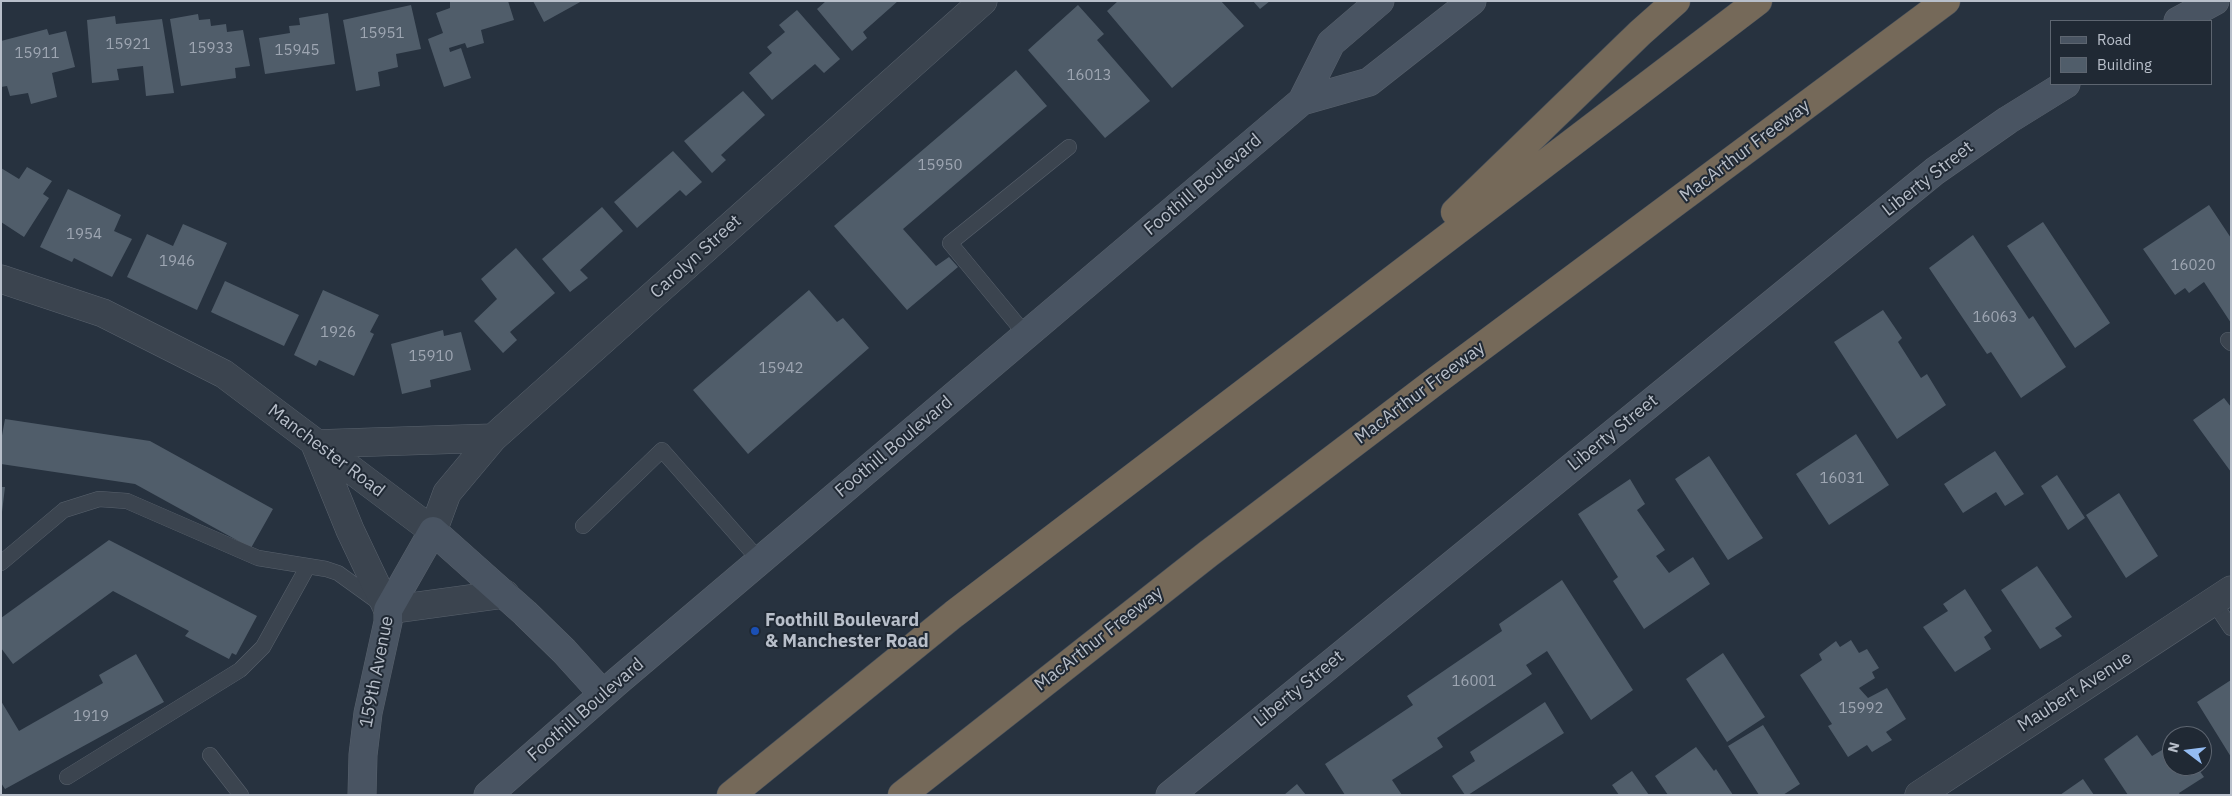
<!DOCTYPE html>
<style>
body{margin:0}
#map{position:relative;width:2232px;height:796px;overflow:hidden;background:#27323f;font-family:"IBM Plex Sans",sans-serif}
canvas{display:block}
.frame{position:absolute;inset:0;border:2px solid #b8bfca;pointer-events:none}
.legend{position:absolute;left:2050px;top:20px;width:162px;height:65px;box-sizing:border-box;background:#202934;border:1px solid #5d6570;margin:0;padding:6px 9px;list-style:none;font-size:15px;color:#b8bfca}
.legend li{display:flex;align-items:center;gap:10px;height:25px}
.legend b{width:25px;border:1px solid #5d6570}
.north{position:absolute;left:2162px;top:726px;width:50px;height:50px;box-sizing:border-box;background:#202934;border:1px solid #5d6570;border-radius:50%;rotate:285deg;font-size:14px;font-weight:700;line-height:20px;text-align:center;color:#b8bfca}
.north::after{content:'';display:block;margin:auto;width:18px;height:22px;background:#94bcf2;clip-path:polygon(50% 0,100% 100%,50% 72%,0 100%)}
</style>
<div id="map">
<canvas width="2232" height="796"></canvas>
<div class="frame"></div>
<ul class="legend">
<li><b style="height:6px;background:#495462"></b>Road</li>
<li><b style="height:14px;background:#505d6a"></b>Building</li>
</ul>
<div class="north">N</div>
</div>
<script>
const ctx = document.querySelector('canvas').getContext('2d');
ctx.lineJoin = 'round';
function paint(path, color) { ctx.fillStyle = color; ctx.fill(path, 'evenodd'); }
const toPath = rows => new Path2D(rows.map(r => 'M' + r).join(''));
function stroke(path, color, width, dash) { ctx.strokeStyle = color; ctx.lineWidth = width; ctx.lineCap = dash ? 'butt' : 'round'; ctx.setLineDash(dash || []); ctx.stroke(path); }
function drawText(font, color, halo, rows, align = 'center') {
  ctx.font = font + ' "IBM Plex Sans",sans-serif'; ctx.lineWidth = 4; ctx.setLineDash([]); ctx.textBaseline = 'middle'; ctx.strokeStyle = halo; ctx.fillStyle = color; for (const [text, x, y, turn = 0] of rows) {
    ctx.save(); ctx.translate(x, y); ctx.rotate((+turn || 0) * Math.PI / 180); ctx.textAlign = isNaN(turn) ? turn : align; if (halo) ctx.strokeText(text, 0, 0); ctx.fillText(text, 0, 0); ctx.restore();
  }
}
paint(toPath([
 [450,1,508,1,514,20,481,30,484,43,467,48,465,43,449,48,450,52,461,48,471,78,444,87,428,39,443,33,436,13,450,8],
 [533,1,582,1,544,22],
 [826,1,898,1,863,32,867,38,852,51,817,9],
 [1118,1,1221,1,1244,26,1172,88,1107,11],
 [1253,1,1270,1,1260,9],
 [411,5,421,49,396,54,398,67,378,72,380,86,356,91,343,20],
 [1078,5,1104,34,1097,40,1150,101,1105,138,1028,50],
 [797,10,840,59,824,73,815,64,772,100,749,73,772,53,767,47,785,32,779,25],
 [328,13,335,64,265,74,259,38,290,33,289,26,300,25,299,18],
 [198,14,199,20,210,19,211,26,226,24,227,32,243,30,250,66,235,68,236,78,181,86,170,19],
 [115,16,116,24,162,19,174,93,146,96,143,66,117,69,119,80,92,83,87,20],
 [47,29,49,35,66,31,75,67,52,73,57,97,31,104,28,93,10,96,7,86,1,87,1,41],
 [1016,70,1047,106,903,229,936,266,949,257,958,267,907,310,834,226],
 [743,91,765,115,721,155,726,160,712,173,684,141],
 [673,151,702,182,686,196,680,190,637,228,614,202],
 [27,167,52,181,43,194,49,198,24,237,1,222,1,168,19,179],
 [68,189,121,215,114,231,132,239,112,277,74,258,72,262,40,247],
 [2209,205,2231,238,2231,323,2204,282,2189,293,2185,288,2175,295,2143,249],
 [602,207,623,231,580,270,588,278,570,292,542,259],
 [2043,222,2110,323,2075,348,2007,246],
 [183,224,227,243,197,310,127,277,147,234,173,246],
 [1973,235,2029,319,2033,316,2066,367,2021,398,1991,352,1987,354,1929,268],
 [516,248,555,293,510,332,517,340,503,353,474,321,497,299,481,279],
 [225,281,299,315,284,346,211,312],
 [323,290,379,315,370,332,374,334,354,376,319,360,316,366,294,355],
 [809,290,837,322,843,318,869,348,748,454,693,390],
 [1883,310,1902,338,1898,342,1921,378,1927,374,1946,405,1897,439,1834,342],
 [443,330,444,336,461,332,471,370,430,380,431,387,402,394,391,344],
 [2224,398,2231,407,2231,472,2193,420],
 [5,419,150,441,273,509,251,548,135,484,1,464,1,441],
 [1856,434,1889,485,1829,525,1796,474],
 [1995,451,2024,494,2005,506,1996,492,1963,513,1944,484],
 [1709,456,1763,538,1728,560,1675,479],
 [2057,475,2085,518,2068,530,2041,486],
 [1630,479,1645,504,1637,510,1665,550,1656,556,1669,573,1693,557,1710,584,1644,629,1613,581,1618,577,1578,514],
 [1,487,5,487,2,512,1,512],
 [2119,493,2158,556,2126,578,2086,515],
 [109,540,257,616,236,655,232,653,229,659,185,636,189,631,113,591,13,664,1,648,1,618],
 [2037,566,2072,617,2055,628,2062,636,2040,649,2001,590],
 [1562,580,1633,690,1591,720,1547,651,1526,665,1532,674,1437,738,1443,747,1392,780,1402,795,1345,795,1325,764,1413,705,1407,696,1502,631,1499,624],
 [1965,589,1992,631,1984,637,1991,649,1955,672,1923,627,1948,611,1943,604],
 [1851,640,1859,653,1867,649,1879,668,1872,672,1875,678,1859,688,1868,698,1887,688,1906,719,1886,732,1892,740,1872,752,1867,745,1848,757,1828,726,1832,724,1800,675,1822,660,1819,654,1836,641,1840,647],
 [1723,653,1765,717,1727,742,1686,679],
 [136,654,164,702,5,789,1,783,1,701,19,731,103,683,99,675],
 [2231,680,2231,757,2197,702],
 [1545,702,1564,733,1468,795,1465,795,1452,776,1475,761,1470,752],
 [1763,725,1800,784,1783,795,1759,795,1728,746],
 [2137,735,2152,756,2172,744,2172,766,2196,766,2204,777,2179,793,2180,795,2128,795,2104,759],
 [1696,747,1714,771,1716,769,1733,795,1668,795,1655,776],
 [1632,771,1649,795,1619,795,1612,785],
 [2083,779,2094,795,2060,795],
 [1297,784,1306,795,1284,795]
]), '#505d6a');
const lane = toPath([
 [1026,335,950,243,1069,147],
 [2228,340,2231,343],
 [583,526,662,450,760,561],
 [1,563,64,510,99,499,127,501,258,558,326,569,338,573,381,604],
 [2213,601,2231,628],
 [210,755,241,795],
 [67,777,240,670,263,647,308,566]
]);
const street = toPath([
 [1,279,103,313,224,374,433,531,447,493,493,438,983,1],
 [493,438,315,444,350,530,388,610,505,594],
 [1919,795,2231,590]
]);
const secondary = toPath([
 [2178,21,2215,1],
 [1302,101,1369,82,1472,1],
 [362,795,363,755,368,713,388,622,388,610,433,531,525,613,564,651,603,694],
 [488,795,618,681,1302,101,1331,43,1380,1],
 [1170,795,1935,171,2008,120,2066,84]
]);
const highway = toPath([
 [1455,212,1640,33,1676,1],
 [731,795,954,614,1758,1],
 [902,795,1208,554,1433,383,1946,1]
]);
stroke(lane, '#59626d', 16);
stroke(street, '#59626d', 29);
stroke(secondary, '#59626d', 29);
stroke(highway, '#464f5a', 29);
stroke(lane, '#3b444f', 15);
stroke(street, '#3b444f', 28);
stroke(secondary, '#495462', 28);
stroke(highway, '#756959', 28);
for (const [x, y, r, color] of [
 [755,631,5,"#1a4fb4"]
]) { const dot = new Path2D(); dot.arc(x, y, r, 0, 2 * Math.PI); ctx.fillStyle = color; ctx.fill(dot); stroke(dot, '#202934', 2); }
drawText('15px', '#9ea6b2', null, [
 ["15951",382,34],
 ["15921",128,45],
 ["15933",211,49],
 ["15945",297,51],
 ["15911",37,54],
 ["16013",1089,76],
 ["15950",940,166],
 ["1954",84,235],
 ["1946",177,262],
 ["16020",2193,266],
 ["16063",1995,318],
 ["1926",338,333],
 ["15910",431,357],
 ["15942",781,369],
 ["16031",1842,479],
 ["16001",1474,682],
 ["15992",1861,709],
 ["1919",91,717]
]);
drawText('18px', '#b8bfca', '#202934', [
 ["MacArthur Freeway",1745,151,-37],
 ["Liberty Street",1928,179,-38],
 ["Foothill Boulevard",1203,185,-40],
 ["Carolyn Street",696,257,-42],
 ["MacArthur Freeway",1420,393,-37],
 ["Liberty Street",1613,433,-39],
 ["Foothill Boulevard",894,447,-40],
 ["Manchester Road",326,451,37],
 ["MacArthur Freeway",1099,639,-38],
 ["159th Avenue",377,672,-79],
 ["Liberty Street",1299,689,-39],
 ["Maubert Avenue",2075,692,-33],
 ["Foothill Boulevard",586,710,-41]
]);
drawText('bold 18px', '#b8bfca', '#202934', [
 ["Foothill Boulevard",765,621],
 ["& Manchester Road",765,642]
], 'left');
</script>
